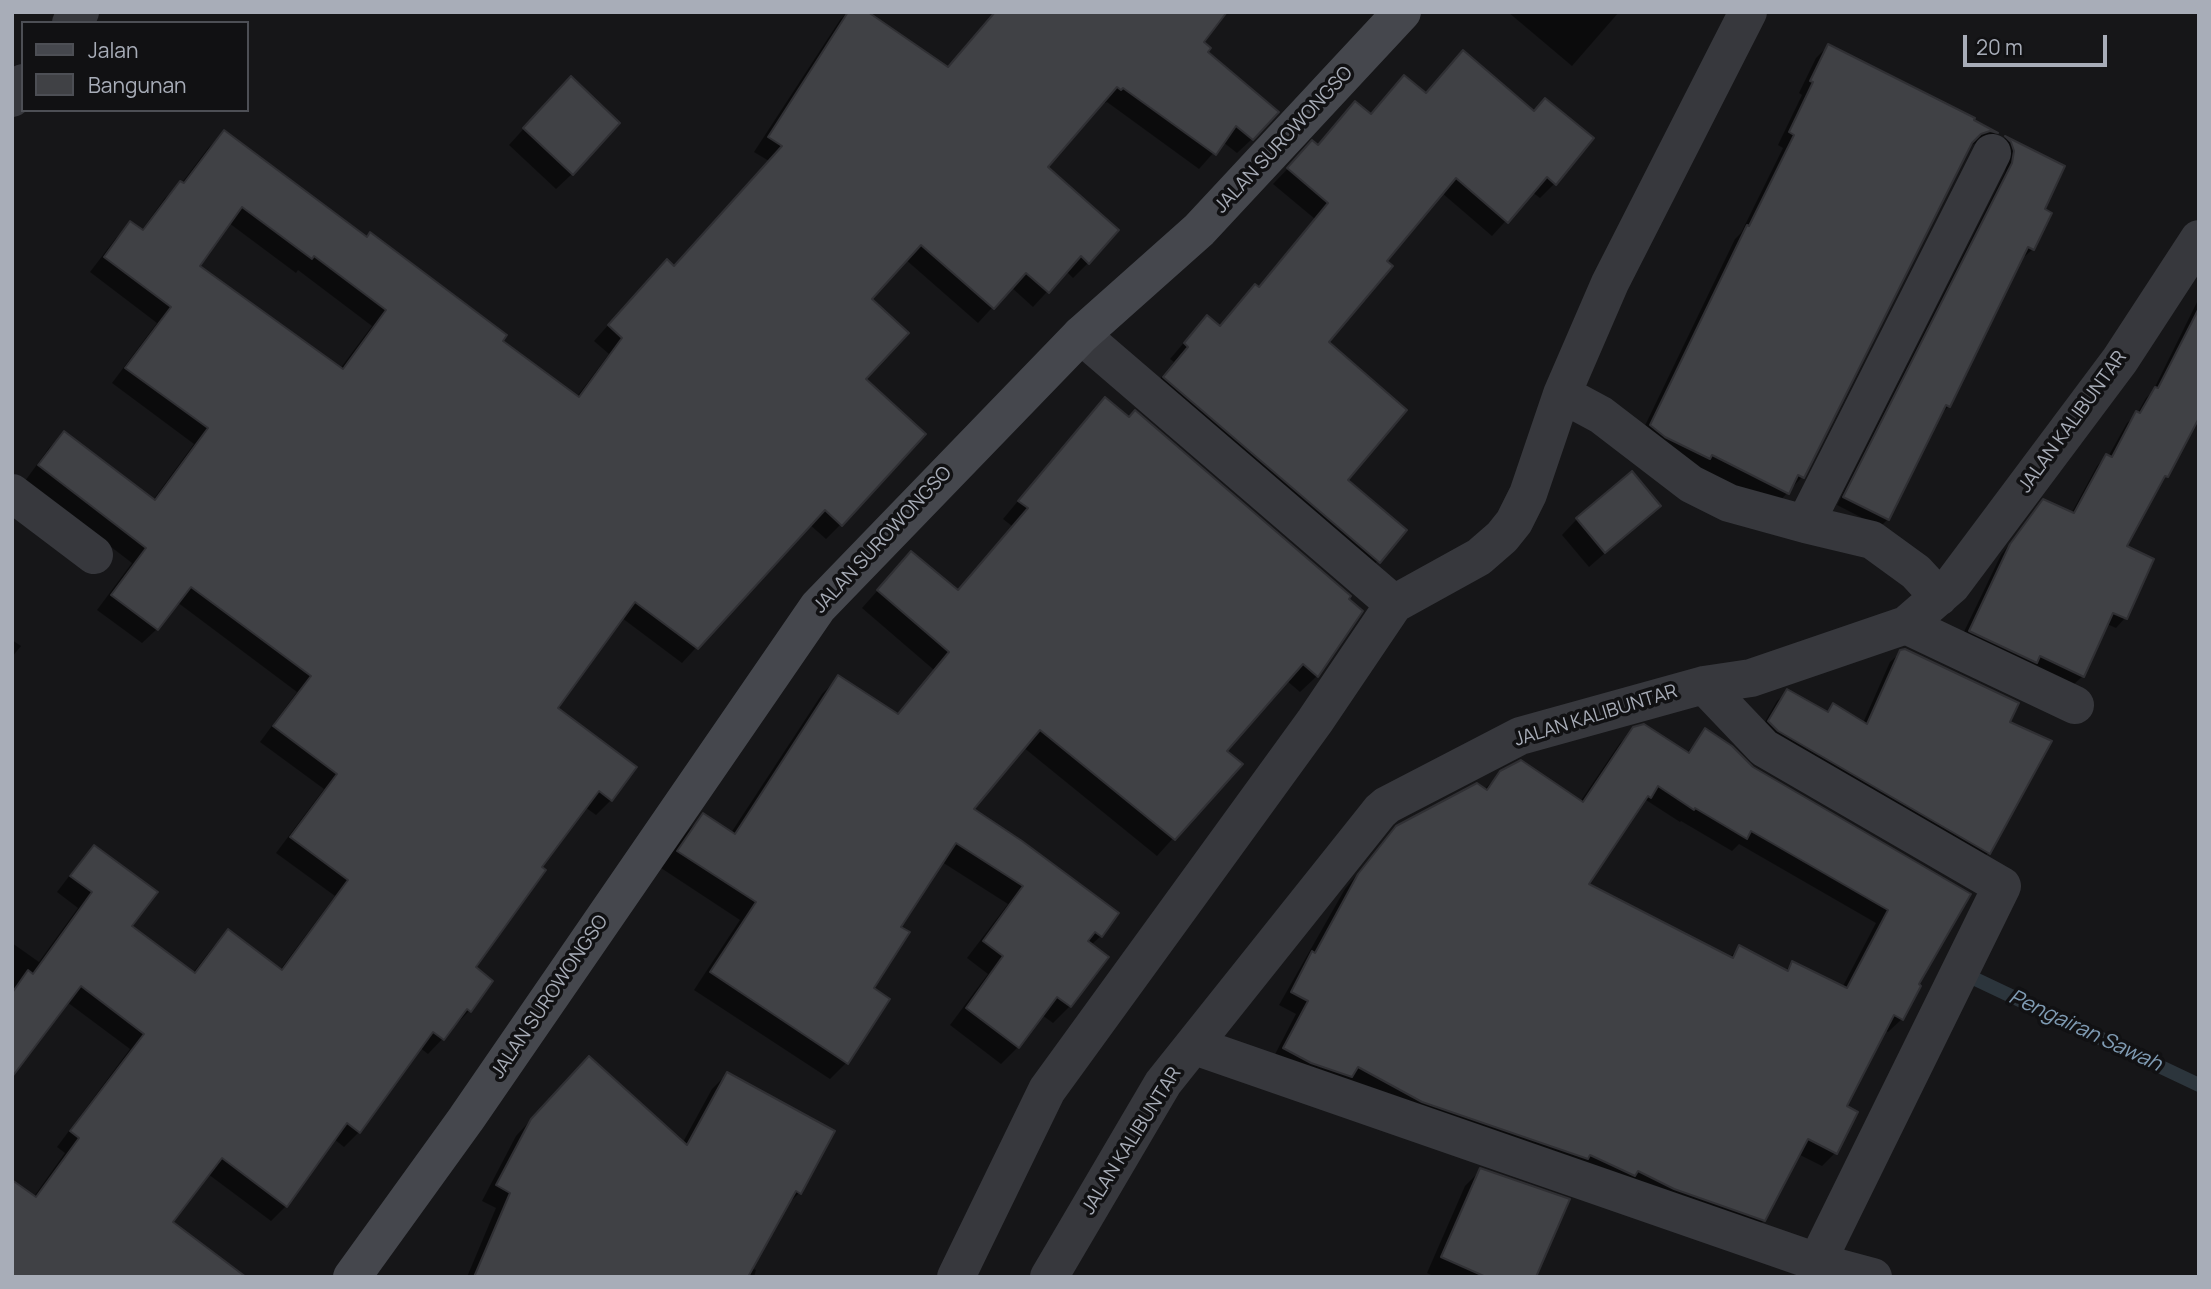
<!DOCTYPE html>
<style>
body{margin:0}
#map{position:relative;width:2211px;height:1289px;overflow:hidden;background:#161618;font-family:Manrope,sans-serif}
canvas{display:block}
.frame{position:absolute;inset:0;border:14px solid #a8adb8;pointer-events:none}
.legend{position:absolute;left:21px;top:21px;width:228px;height:91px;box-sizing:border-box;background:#111113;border:2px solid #4d4f55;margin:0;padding:9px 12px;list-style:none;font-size:21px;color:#a8adb8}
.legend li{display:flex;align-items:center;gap:14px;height:35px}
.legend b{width:35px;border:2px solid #4d4f55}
.scale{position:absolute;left:1963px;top:35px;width:144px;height:32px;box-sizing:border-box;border:4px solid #a8adb8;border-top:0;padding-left:9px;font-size:21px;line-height:24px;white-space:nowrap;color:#a8adb8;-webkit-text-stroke:5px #111113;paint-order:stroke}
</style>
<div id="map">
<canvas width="2211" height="1289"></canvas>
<div class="frame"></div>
<ul class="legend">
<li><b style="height:9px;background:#45474d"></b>Jalan</li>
<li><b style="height:19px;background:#404145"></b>Bangunan</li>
</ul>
<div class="scale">20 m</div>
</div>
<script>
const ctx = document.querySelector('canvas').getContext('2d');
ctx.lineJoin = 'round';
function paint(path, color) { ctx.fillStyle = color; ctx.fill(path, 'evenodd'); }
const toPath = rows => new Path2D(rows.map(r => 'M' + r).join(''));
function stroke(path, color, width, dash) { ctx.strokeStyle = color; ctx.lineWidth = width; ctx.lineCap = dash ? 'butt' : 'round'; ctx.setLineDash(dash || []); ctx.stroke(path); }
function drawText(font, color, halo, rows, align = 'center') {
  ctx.font = font + ' Manrope,sans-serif'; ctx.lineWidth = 7; ctx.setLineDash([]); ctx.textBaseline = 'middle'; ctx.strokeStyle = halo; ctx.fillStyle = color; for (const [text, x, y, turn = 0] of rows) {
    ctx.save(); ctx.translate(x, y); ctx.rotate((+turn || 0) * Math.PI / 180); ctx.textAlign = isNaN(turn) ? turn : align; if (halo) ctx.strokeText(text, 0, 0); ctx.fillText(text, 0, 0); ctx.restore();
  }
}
paint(toPath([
 [848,12,947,68,996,12,1201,43,1252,139,1237,153,1223,142,1199,169,1107,102,1105,103,1102,102,1046,167,1088,263,1073,278,1066,271,1033,307,1011,287,978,323,905,259,869,299,864,380,841,524,826,539,809,524,682,663,622,618,556,708,611,800,596,815,585,807,540,868,473,968,491,981,469,1011,428,1054,419,1047,359,1132,344,1147,334,1139,286,1206,271,1221,208,1174,33,1198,65,1153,57,1147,130,1049,67,1002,12,1074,12,943,39,962,78,908,57,892,80,862,94,847,129,927,192,974,213,947,228,932,280,970,335,896,276,853,324,789,260,742,297,692,177,602,157,629,142,643,97,610,132,563,25,481,49,448,64,433,153,500,194,444,112,383,157,323,90,272,116,238,131,223,141,231,165,198,181,184,209,147,224,133,576,398,609,354,594,341,652,276,673,267,769,161,754,152,840,20],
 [229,223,296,273,298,270,372,326,340,369,197,266],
 [1508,12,1619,12,1572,66],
 [1828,46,1995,133,1985,144,1977,143,1970,145,1802,477,1776,505,1639,438,1735,239,1741,233,1783,148,1778,145,1802,95,1799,93,1816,58],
 [1463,52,1555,183,1540,198,1532,192,1492,236,1442,193,1384,261,1326,342,1346,480,1405,530,1364,576,1149,392,1174,362,1170,359,1193,332,1207,317,1219,327,1240,301,1255,286,1257,288,1315,219,1273,184,1298,158,1317,147,1355,103,1370,116,1405,77,1425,94],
 [555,94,572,174,556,189,509,145],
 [2005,138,2063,167,2042,210,2033,249,2025,256,2022,255,1949,406,1941,414,1888,519,1880,527,1837,505,2005,172,2007,160,1998,144],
 [2199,298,2199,417,2124,547,2151,560,2125,618,2116,628,2107,624,2083,676,2073,685,1960,640,2001,555,2034,511,2044,501,2071,514,2097,466,2106,456,2108,457,2127,423,2137,414,2146,398,2153,391],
 [1105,400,1317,676,1300,692,1286,680,1225,752,1240,764,1157,856,1023,747,971,810,1101,936,1091,945,1107,957,1070,1006,1053,1023,1042,1015,1018,1047,1001,1064,950,1025,988,974,967,958,1008,904,942,862,899,927,871,988,847,1062,830,1079,694,990,740,920,661,868,687,832,703,815,731,833,822,694,839,677,896,715,934,670,862,608,911,553,957,591,1012,526,1003,519,1088,417],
 [1659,506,1589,567,1562,535,1577,519],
 [12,640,21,646,12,657],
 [1901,652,2008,723,1988,853,1978,863,1759,732,1777,701,1788,691,1826,713,1833,706,1863,723,1890,662],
 [1634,729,1686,754,1705,730,1752,768,1969,894,1917,985,1902,1019,1888,1032,1884,1030,1844,1107,1835,1153,1822,1166,1798,1154,1764,1220,1751,1233,1271,1062,1296,1014,1279,1005,1345,889,1386,839,1484,790,1501,772,1580,802,1620,743],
 [1646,800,1680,822,1681,821,1732,851,1739,844,1876,923,1842,988,1793,963,1785,971,1740,947,1729,958,1587,885,1636,810],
 [574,1073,682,1144,712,1089,727,1074,799,1193,785,1207,751,1268,756,1270,754,1277,467,1277,496,1208,482,1201,516,1136],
 [1481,1170,1534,1277,1435,1277,1427,1273,1465,1186]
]), '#0007');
stroke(toPath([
 [1971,977,2199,1085]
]), '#2c353c', 14);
const building = toPath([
 [848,12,868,12,948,67,995,12,1227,12,1204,42,1211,48,1208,52,1279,112,1253,140,1236,126,1216,155,1123,88,1121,90,1117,87,1048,167,1119,230,1089,264,1081,256,1049,293,1026,273,994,309,921,245,872,299,909,333,866,379,926,434,842,526,825,510,698,649,635,602,558,708,637,767,612,801,599,791,542,867,546,870,476,967,493,981,471,1012,467,1009,444,1040,433,1032,360,1133,347,1123,287,1207,222,1158,173,1222,246,1277,12,1277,12,1180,36,1197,79,1138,70,1131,144,1034,81,986,12,1077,12,993,28,970,33,974,92,892,70,876,94,845,158,892,132,926,195,973,228,929,282,970,348,880,290,837,337,774,273,726,311,676,191,587,158,630,111,595,146,548,38,465,64,431,155,500,208,428,125,368,171,307,104,257,130,221,143,230,180,181,184,183,224,130,367,237,370,232,507,335,503,341,579,397,622,338,608,325,667,259,674,266,782,146,768,137,848,12],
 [242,207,312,259,314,256,386,310,343,369,200,266,242,207],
 [1828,44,1975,118,1974,120,1998,133,1990,131,1981,134,1972,143,1804,478,1798,475,1789,494,1712,455,1710,459,1665,437,1650,425,1747,225,1749,226,1794,135,1789,132,1813,82,1810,81,1828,44],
 [1463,50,1534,111,1545,98,1594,138,1556,185,1547,177,1508,223,1456,178,1387,261,1393,266,1329,342,1407,410,1348,480,1407,530,1380,563,1163,377,1188,347,1184,343,1207,315,1220,326,1255,284,1259,287,1328,203,1287,168,1312,140,1318,145,1355,101,1371,114,1404,75,1426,93,1463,50],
 [571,76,620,123,573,175,523,128,571,76],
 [2005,136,2065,166,2045,209,2052,213,2034,250,2028,247,1950,407,1946,405,1889,520,1843,497,2012,163,2014,151,2011,142,2005,136],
 [2199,308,2199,418,2168,477,2165,476,2127,546,2154,559,2127,619,2113,613,2084,677,2040,656,2037,663,1969,631,2010,544,2043,499,2074,513,2106,454,2112,457,2136,411,2140,413,2155,387,2158,388,2199,308],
 [1105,397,1129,417,1135,410,1351,596,1349,599,1363,611,1318,677,1303,664,1227,751,1243,764,1175,840,1040,730,974,809,1022,841,1119,913,1102,937,1095,932,1088,941,1109,957,1071,1007,1057,997,1019,1048,966,1008,1003,956,983,941,1023,886,956,843,901,927,910,932,874,988,890,999,848,1064,710,972,756,902,677,851,703,813,735,834,838,675,898,714,949,652,877,590,911,551,958,590,1028,508,1018,501,1105,397],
 [1632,471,1661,506,1605,553,1576,518,1632,471],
 [1905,649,2019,703,2010,722,2052,741,1990,854,1778,731,1768,721,1787,689,1828,712,1833,703,1867,724,1900,650,1905,649],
 [1644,724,1689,753,1705,728,1732,746,1753,767,1971,894,1919,984,1921,986,1903,1020,1894,1015,1847,1106,1858,1112,1837,1154,1808,1139,1765,1221,1674,1189,1638,1171,1635,1176,1590,1155,1588,1159,1422,1102,1358,1067,1352,1077,1311,1063,1283,1048,1308,1001,1291,992,1312,951,1315,953,1358,874,1396,826,1477,783,1487,790,1500,771,1521,760,1583,802,1633,727,1644,724],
 [1658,786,1694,810,1695,808,1747,839,1751,831,1888,910,1847,988,1792,961,1788,971,1739,945,1733,958,1589,884,1648,796,1651,798,1658,786],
 [589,1056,687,1145,727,1072,835,1131,801,1194,796,1191,748,1277,474,1277,510,1193,496,1185,531,1119,589,1056],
 [1480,1168,1570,1199,1536,1277,1486,1277,1441,1257,1480,1168]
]);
paint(building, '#404145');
stroke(building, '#303034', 2);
stroke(toPath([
 [71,23,80,12],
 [12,98,23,83],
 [1081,335,1394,604],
 [1562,394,1601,415,1691,484,1729,503,1805,524,1872,540,1916,572,1939,597],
 [12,493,94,555],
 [1805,524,1992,153],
 [1906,625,2075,705],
 [1704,685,1764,748,2002,886,1817,1262],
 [1195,1046,1817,1262,1873,1277],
 [956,1277,1047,1090,1315,721,1394,604,1479,557,1502,537,1514,522,1528,494,1562,394,1610,283,1748,12],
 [1049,1277,1163,1083,1380,811,1387,805,1520,736,1704,685,1751,678,1906,625,1951,586,2120,360,2199,239]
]), '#37383d', 38);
stroke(toPath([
 [352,1277,466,1119,818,607,1081,335,1199,230,1402,12]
]), '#45474d', 38);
drawText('19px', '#a8adb8', '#111113', [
 ["JALAN SUROWONGSO",1284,140,-47],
 ["JALAN KALIBUNTAR",2073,422,-54],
 ["JALAN SUROWONGSO",883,540,-47],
 ["JALAN KALIBUNTAR",1596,716,-17],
 ["JALAN SUROWONGSO",550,997,-56],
 ["JALAN KALIBUNTAR",1132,1141,-58]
]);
drawText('italic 21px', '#7f9bb3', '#111113', [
 ["Pengairan Sawah",2085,1031,25]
]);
</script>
